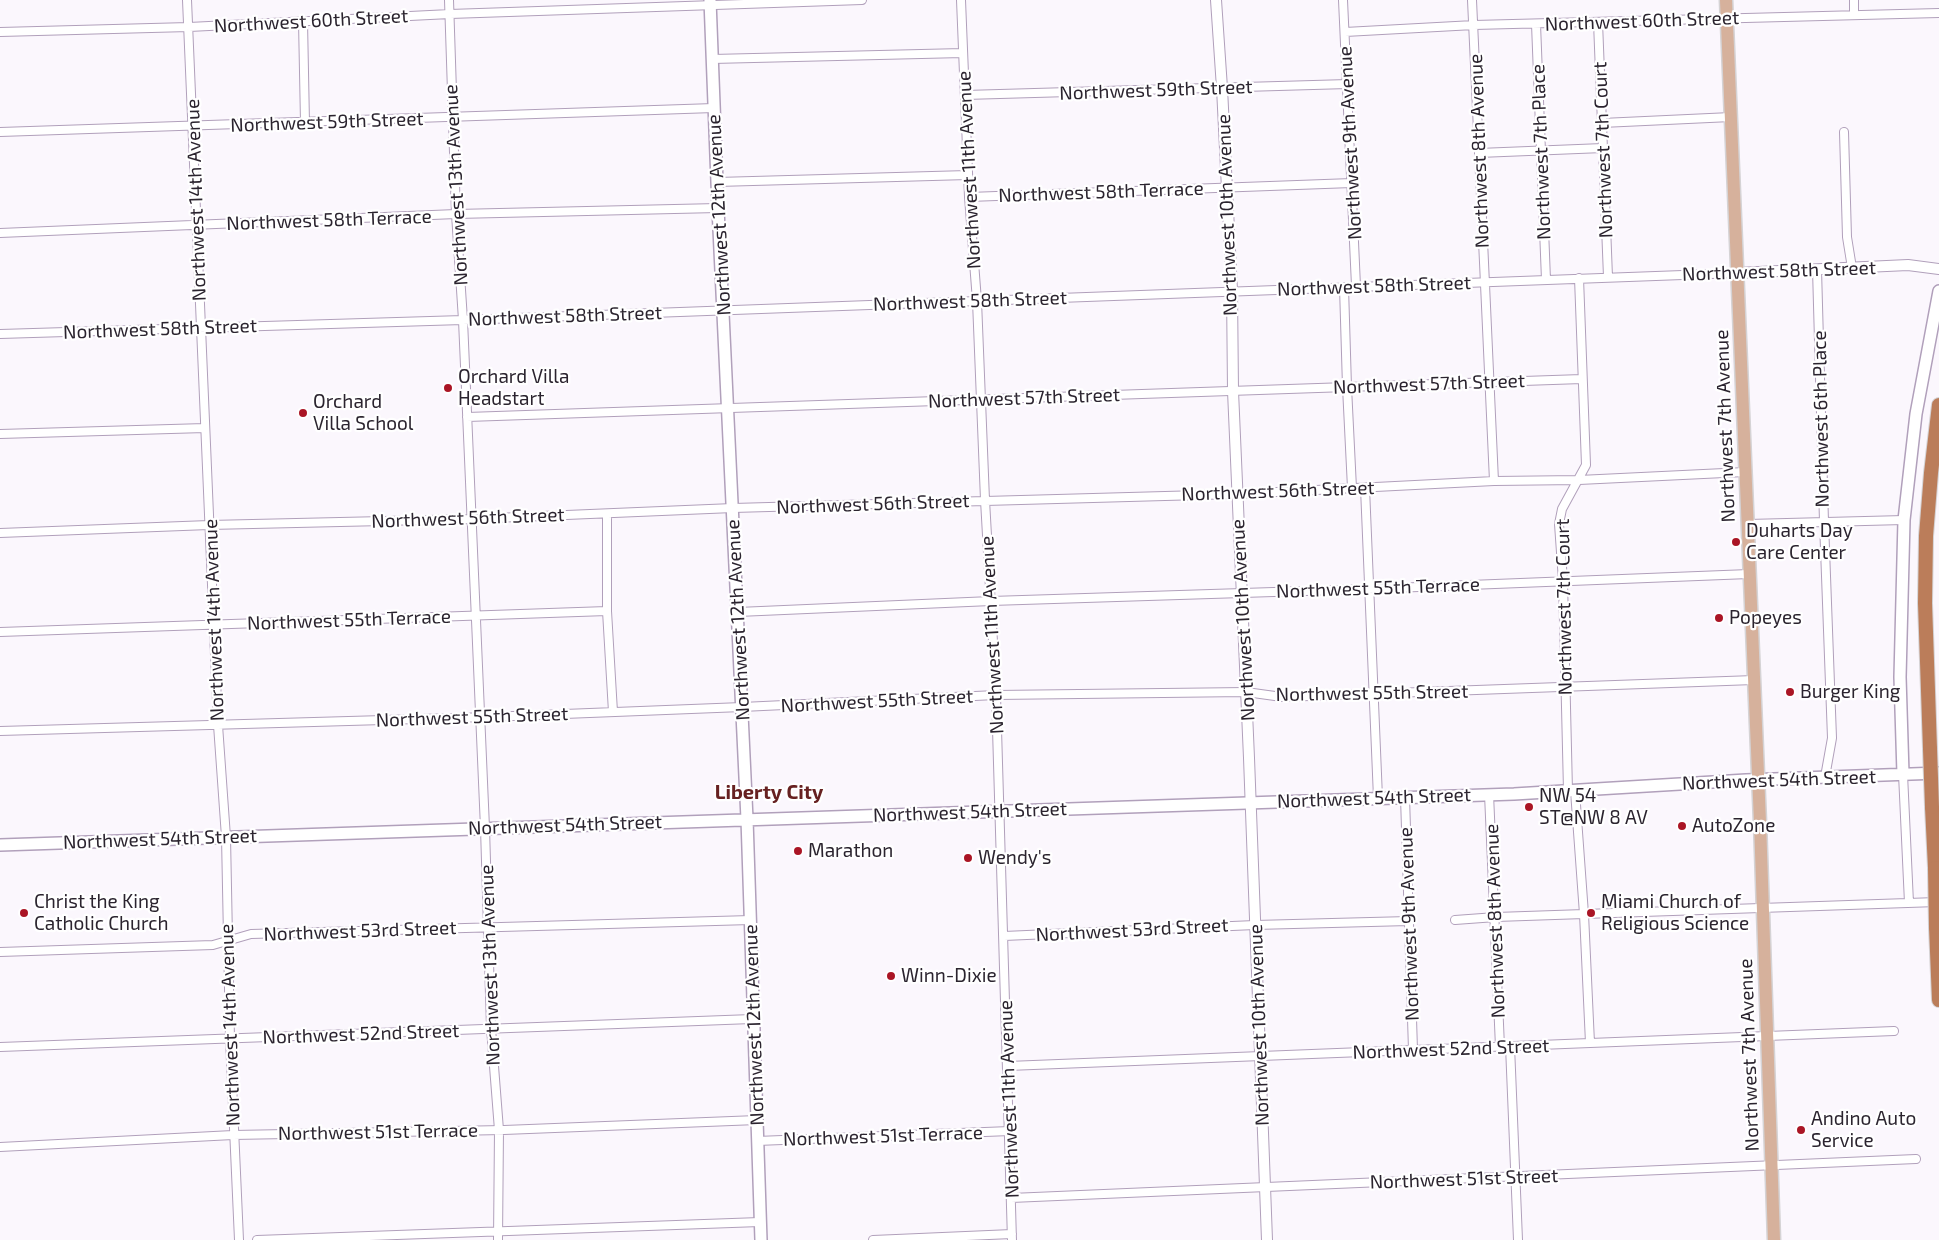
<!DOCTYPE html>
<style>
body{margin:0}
canvas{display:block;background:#fbf7fd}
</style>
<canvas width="1939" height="1240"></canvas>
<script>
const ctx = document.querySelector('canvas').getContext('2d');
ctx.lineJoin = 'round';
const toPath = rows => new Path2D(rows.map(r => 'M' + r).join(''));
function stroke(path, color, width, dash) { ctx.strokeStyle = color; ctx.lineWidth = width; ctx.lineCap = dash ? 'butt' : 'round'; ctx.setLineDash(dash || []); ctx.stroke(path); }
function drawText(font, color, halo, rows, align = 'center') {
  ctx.font = font + ' "Exo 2",sans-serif'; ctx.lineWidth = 4.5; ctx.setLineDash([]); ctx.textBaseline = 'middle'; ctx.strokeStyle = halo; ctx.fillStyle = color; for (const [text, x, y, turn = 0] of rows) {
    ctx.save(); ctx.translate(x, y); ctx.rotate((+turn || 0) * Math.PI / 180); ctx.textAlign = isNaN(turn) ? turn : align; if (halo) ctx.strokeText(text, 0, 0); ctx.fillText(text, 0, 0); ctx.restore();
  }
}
const minor = toPath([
 [187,0,218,725,226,837,230,1039,239,1240],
 [449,0,456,214,463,320,485,828,491,1028,499,1130,498,1240],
 [961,0,969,197,977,301,985,500,996,695,1012,1240],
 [1343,0,1356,286],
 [1472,0,1494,481],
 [1854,0,1854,14],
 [303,21,305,123],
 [1598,22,1608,277],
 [1536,24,1546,280],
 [0,32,189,27,450,14,862,0],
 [1345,32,1474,25,1939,13],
 [712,59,963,53],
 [965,95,1348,84],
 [1602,123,1731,117],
 [0,132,714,108],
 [1844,132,1847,237,1852,268],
 [1479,153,1603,148],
 [717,182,968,175],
 [969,197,1352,183],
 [0,233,456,214,718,208],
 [1817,269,1824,522,1832,738,1825,777],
 [1344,287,1347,387,1352,488],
 [0,334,463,320,1737,273],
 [467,417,1582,379],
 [0,434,205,428],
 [1365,488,1378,798],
 [607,514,607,611,613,712],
 [1748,524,1904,520],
 [0,533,209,525,471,519,733,508,1237,494,1494,481,1579,480,1745,472],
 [738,612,991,601,1368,589,1749,574],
 [0,632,607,611],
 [0,731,488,717,742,707,996,695,1246,692,1282,697,1754,680],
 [1903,774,1909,903],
 [1568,791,1563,581,1559,524,1562,509,1586,465,1579,278],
 [1575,791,1584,914,1590,1043],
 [1489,794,1500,1047],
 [1405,797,1413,1050],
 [1455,920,1496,917,1937,902],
 [1004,936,1255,925,1409,921],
 [0,952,213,945,251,934,751,920],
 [1510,1046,1518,1240],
 [0,1047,752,1019],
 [1008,1066,1894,1031],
 [757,1141,1010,1131],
 [0,1147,233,1135,504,1130,757,1120],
 [1011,1198,1916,1159],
 [257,1240,760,1222],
 [873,1240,1012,1234]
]);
const tertiary = toPath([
 [1216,0,1222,88,1232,290,1233,391,1249,758,1267,1240],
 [1737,273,1908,265,1939,269]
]);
const secondary = toPath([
 [710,0,718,208,747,819,761,1240],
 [1903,774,1900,677,1904,520,1916,414,1939,291],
 [0,845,1514,794,1746,780,1939,773]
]);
const primary = toPath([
 [1726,0,1760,822,1774,1240]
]);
const motorway = toPath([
 [1930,749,1925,603,1926,536,1931,473,1939,405],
 [1932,807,1935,868],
 [1936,927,1939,1000]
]);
stroke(minor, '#b1a0bb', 10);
stroke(tertiary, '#b1a0bb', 12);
stroke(secondary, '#b1a0bb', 14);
stroke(primary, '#d5d3d5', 15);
stroke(motorway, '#d5d3d5', 16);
stroke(minor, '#fff', 8);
stroke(tertiary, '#fff', 10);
stroke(secondary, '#fff', 11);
stroke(primary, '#d6b19c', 12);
stroke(motorway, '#bb7d5a', 14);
const motorwayBridge = toPath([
 [1930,749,1932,807],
 [1935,868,1936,927]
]);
stroke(motorwayBridge, '#d5d3d5', 16, []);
stroke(motorwayBridge, '#bb7d5a', 14);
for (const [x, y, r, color] of [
 [448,388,5,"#aa1525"],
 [303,413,5,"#aa1525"],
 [1736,542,5,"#aa1525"],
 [1719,618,5,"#aa1525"],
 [1790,692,5,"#aa1525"],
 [1529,807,5,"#aa1525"],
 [1682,826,5,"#aa1525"],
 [798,851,5,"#aa1525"],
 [968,858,5,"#aa1525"],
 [24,913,5,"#aa1525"],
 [1591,913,5,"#aa1525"],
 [891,976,5,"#aa1525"],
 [1801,1130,5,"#aa1525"]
]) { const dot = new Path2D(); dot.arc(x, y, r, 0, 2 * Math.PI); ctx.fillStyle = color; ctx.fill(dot); stroke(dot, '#fff', 2); }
drawText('19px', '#2b242f', '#fff', [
 ["Northwest 60th Street",311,21,-3],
 ["Northwest 60th Street",1642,21,-2],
 ["Northwest 59th Street",1156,90,-2],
 ["Northwest 59th Street",327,122,-2],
 ["Northwest 9th Avenue",1350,143,-93],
 ["Northwest 7th Court",1603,150,-92],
 ["Northwest 8th Avenue",1479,151,-92],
 ["Northwest 7th Place",1541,152,-92],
 ["Northwest 11th Avenue",969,170,-93],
 ["Northwest 13th Avenue",456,185,-93],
 ["Northwest 58th Terrace",1101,192,-2],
 ["Northwest 14th Avenue",196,200,-92],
 ["Northwest 12th Avenue",719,215,-93],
 ["Northwest 10th Avenue",1227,215,-92],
 ["Northwest 58th Terrace",329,220,-2],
 ["Northwest 58th Street",1779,271,-2],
 ["Northwest 58th Street",1374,286,-2],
 ["Northwest 58th Street",970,301,-2],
 ["Northwest 58th Street",565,316,-2],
 ["Northwest 58th Street",160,329,-2],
 ["Northwest 57th Street",1429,384,-2],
 ["Northwest 57th Street",1024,398,-2],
 ["Northwest 6th Place",1821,419,-91],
 ["Northwest 7th Avenue",1725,426,-92],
 ["Northwest 56th Street",1278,491,-2],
 ["Northwest 56th Street",873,504,-2],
 ["Northwest 56th Street",468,518,-2],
 ["Northwest 55th Terrace",1378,588,-2],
 ["Northwest 7th Court",1564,607,-91],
 ["Northwest 14th Avenue",214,620,-92],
 ["Northwest 55th Terrace",349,620,-2],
 ["Northwest 12th Avenue",738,620,-93],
 ["Northwest 10th Avenue",1243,620,-93],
 ["Northwest 11th Avenue",992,635,-93],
 ["Northwest 55th Street",1372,693,-1],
 ["Northwest 55th Street",877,701,-3],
 ["Northwest 55th Street",472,717,-2],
 ["Northwest 54th Street",1779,780,-2],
 ["Northwest 54th Street",1374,798,-2],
 ["Northwest 54th Street",970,812,-2],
 ["Northwest 54th Street",565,825,-2],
 ["Northwest 54th Street",160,839,-2],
 ["Northwest 8th Avenue",1495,921,-92],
 ["Northwest 9th Avenue",1409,924,-92],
 ["Northwest 53rd Street",1132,930,-3],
 ["Northwest 53rd Street",360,931,-2],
 ["Northwest 13th Avenue",490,965,-92],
 ["Northwest 14th Avenue",230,1025,-92],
 ["Northwest 12th Avenue",754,1025,-92],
 ["Northwest 10th Avenue",1259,1025,-92],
 ["Northwest 52nd Street",361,1034,-2],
 ["Northwest 52nd Street",1451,1049,-2],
 ["Northwest 7th Avenue",1749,1055,-92],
 ["Northwest 11th Avenue",1009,1099,-92],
 ["Northwest 51st Terrace",378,1132,-1],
 ["Northwest 51st Terrace",883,1136,-2],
 ["Northwest 51st Street",1464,1179,-2]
]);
drawText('19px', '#2b242f', '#fff', [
 ["Orchard Villa",458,377],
 ["Headstart",458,399],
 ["Orchard",313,402],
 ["Villa School",313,424],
 ["Duharts Day",1746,531],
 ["Care Center",1746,553],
 ["Popeyes",1729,618],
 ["Burger King",1800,692],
 ["NW 54",1539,796],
 ["ST@NW 8 AV",1539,818],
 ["AutoZone",1692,826],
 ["Marathon",808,851],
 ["Wendy's",978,858],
 ["Christ the King",34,902],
 ["Catholic Church",34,924],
 ["Miami Church of",1601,902],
 ["Religious Science",1601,924],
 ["Winn-Dixie",901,976],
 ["Andino Auto",1811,1119],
 ["Service",1811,1141]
], 'left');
drawText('bold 20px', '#672121', '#fff', [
 ["Liberty City",769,792]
]);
</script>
